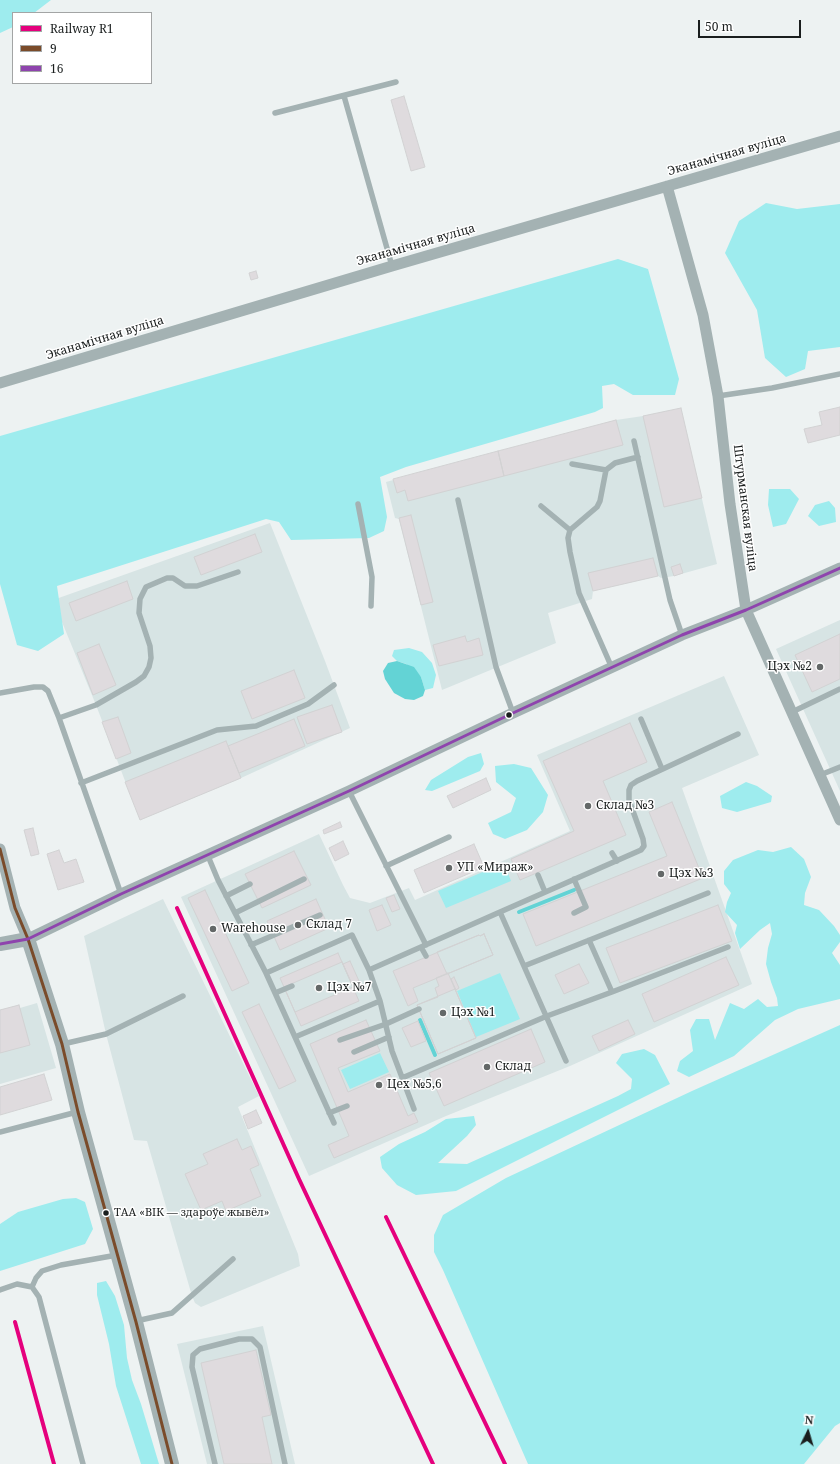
<!DOCTYPE html>
<meta charset="utf-8">
<style>
body{margin:0}
#map{position:relative;width:840px;height:1464px;overflow:hidden;background:#edf2f2;font-family:"Noto Serif",serif}
canvas{display:block}
.legend{position:absolute;left:12px;top:12px;width:140px;height:72px;box-sizing:border-box;background:#fff;border:1px solid #a3a5a5;margin:0;padding:5px 7px;list-style:none;font-size:12px;color:#1a1e1e}
.legend li{display:flex;align-items:center;gap:8px;height:20px}
.legend b{width:20px;border:1px solid #a3a5a5}
.north{position:absolute;left:788px;top:1412px;width:40px;height:40px;-webkit-text-stroke:3px #fff;paint-order:stroke;rotate:5deg;font-size:11px;font-weight:700;line-height:16px;text-align:center;color:#1a1e1e}
.north::after{content:'';display:block;margin:auto;width:14px;height:18px;background:#1a1e1e;clip-path:polygon(50% 0,100% 100%,50% 72%,0 100%)}
.scale{position:absolute;left:698px;top:20px;width:103px;height:18px;box-sizing:border-box;border:2px solid #1a1e1e;border-top:0;padding-left:5px;font-size:12px;line-height:14px;white-space:nowrap;color:#1a1e1e;-webkit-text-stroke:3px #fff;paint-order:stroke}
</style>
<div id="map">
<canvas width="840" height="1464"></canvas>
<ul class="legend">
<li><b style="height:5px;background:#e5007d"></b>Railway R1</li>
<li><b style="height:5px;background:#7a4b2a"></b>9</li>
<li><b style="height:5px;background:#8e44ad"></b>16</li>
</ul>
<div class="north">N</div>
<div class="scale">50 m</div>
</div>
<script>
const ctx = document.querySelector('canvas').getContext('2d');
ctx.lineJoin = 'round';
function paint(path, color) { ctx.fillStyle = color; ctx.fill(path, 'evenodd'); }
const toPath = rows => new Path2D(rows.map(r => 'M' + r).join(''));
function stroke(path, color, width, dash) { ctx.strokeStyle = color; ctx.lineWidth = width; ctx.lineCap = dash ? 'butt' : 'round'; ctx.setLineDash(dash || []); ctx.stroke(path); }
function drawText(font, color, halo, rows, align = 'center') {
  ctx.font = font + ' "Noto Serif",serif'; ctx.lineWidth = 3; ctx.setLineDash([]); ctx.textBaseline = 'middle'; ctx.strokeStyle = halo; ctx.fillStyle = color; for (const [text, x, y, turn = 0] of rows) {
    ctx.save(); ctx.translate(x, y); ctx.rotate((+turn || 0) * Math.PI / 180); ctx.textAlign = isNaN(turn) ? turn : align; if (halo) ctx.strokeText(text, 0, 0); ctx.fillText(text, 0, 0); ctx.restore();
  }
}
paint(toPath([
 [681,408,717,564,674,576,661,578,658,576,593,591,592,599,548,613,556,643,442,690,399,519,395,518,386,482,616,420,643,416],
 [270,523,325,661,350,728,241,778,140,820,96,705,53,600],
 [840,620,840,791,776,649],
 [724,676,759,755,682,788,752,984,570,1066,446,1116,309,1176,181,897,319,834,343,885,350,898,370,903,409,888,415,900,570,831,537,755],
 [163,899,259,1096,238,1107,298,1254,300,1266,201,1307,195,1303,192,1296,147,1141,134,1140,106,1034,84,936],
 [37,1003,56,1068,0,1084,0,1010,19,1005,20,1008],
 [263,1326,295,1464,207,1464,177,1344]
]), '#d7e4e4');
paint(toPath([
 [0,0,51,0,34,13,13,13,13,27,0,33],
 [766,203,797,209,840,204,840,347,808,351,805,369,786,377,765,358,757,310,725,253,739,221],
 [618,259,648,269,679,379,675,395,633,395,614,384,602,386,603,408,595,412,406,467,380,477,387,517,384,531,369,538,291,540,279,522,266,519,57,586,64,634,38,651,17,645,0,584,0,436],
 [769,489,790,489,799,499,786,524,773,527,768,505],
 [829,501,835,508,836,522,819,526,808,516,815,505],
 [409,648,422,652,432,663,436,675,433,688,425,690,421,677,406,664,397,661,392,656,394,650],
 [481,753,484,764,480,771,432,791,425,790,431,780,468,757],
 [514,764,531,768,548,795,543,812,527,830,505,839,493,834,488,823,511,812,516,798,496,782,495,766],
 [746,782,757,786,772,796,771,802,737,812,722,808,720,796],
 [791,847,804,859,811,877,805,893,804,905,819,910,834,926,840,935,840,942,832,953,840,965,840,999,798,1009,775,1020,734,1056,689,1077,677,1071,680,1061,693,1051,690,1030,696,1019,709,1019,715,1040,730,1003,744,1009,758,999,767,1007,778,1006,777,998,771,982,766,964,768,948,772,934,770,923,760,930,740,949,735,933,737,925,725,912,727,902,731,893,724,884,724,871,733,860,758,850,773,852],
 [504,863,511,881,446,908,438,891],
 [500,973,520,1019,476,1037,457,991],
 [840,1025,840,1423,835,1426,804,1464,528,1464,443,1270,434,1252,434,1235,443,1215,506,1178,692,1091],
 [644,1049,655,1055,670,1084,456,1191,416,1195,397,1185,382,1168,380,1157,399,1144,425,1132,446,1119,474,1116,476,1125,467,1136,438,1163,467,1164,618,1096,631,1089,632,1079,616,1063,622,1054],
 [380,1053,389,1072,350,1089,341,1070],
 [76,1198,85,1202,93,1229,85,1244,0,1271,0,1224,18,1212,63,1199],
 [106,1281,115,1296,124,1325,127,1358,132,1380,141,1404,159,1464,141,1464,116,1386,109,1344,97,1295,97,1283]
]), '#9eecee');
paint(toPath([
 [397,661,414,667,421,677,425,690,423,696,414,700,405,699,394,693,385,679,383,671,388,663]
]), '#63d3d5');
stroke(toPath([
 [519,912,574,890],
 [420,1020,435,1055]
]), '#63d3d5', 4);
const building = toPath([
 [404,96,425,167,411,171,391,100,404,96],
 [256,271,258,278,251,280,249,273,256,271],
 [840,407,840,435,808,443,804,429,822,425,819,412,840,407],
 [681,408,702,498,664,507,643,416,681,408],
 [616,420,623,445,504,476,498,451,616,420],
 [498,451,504,476,408,501,405,490,397,493,393,479,498,451],
 [411,515,433,602,421,605,399,518,411,515],
 [255,534,262,552,201,575,194,557,255,534],
 [653,558,658,576,593,591,588,573,653,558],
 [680,564,683,573,674,576,671,567,680,564],
 [127,581,133,599,76,621,69,603,127,581],
 [840,634,840,679,812,692,795,655,840,634],
 [465,636,467,642,479,638,483,655,439,666,433,645,465,636],
 [99,644,116,685,93,695,77,653,99,644],
 [294,670,305,698,252,719,241,691,294,670],
 [332,705,342,732,307,744,297,717,332,705],
 [118,717,131,753,116,759,102,722,118,717],
 [294,719,305,746,239,773,228,746,294,719],
 [630,723,647,762,603,781,626,835,520,880,511,859,574,831,543,761,630,723],
 [226,741,241,778,140,820,125,782,226,741],
 [486,778,491,790,453,808,447,796,486,778],
 [672,802,703,878,536,946,523,914,667,856,649,812,672,802],
 [340,822,342,827,324,834,323,830,340,822],
 [33,828,39,854,31,856,24,830,33,828],
 [343,841,349,854,335,861,329,848,343,841],
 [474,844,484,867,424,893,414,870,474,844],
 [59,850,64,863,76,859,84,882,58,890,47,854,59,850],
 [294,851,311,885,262,908,245,874,294,851],
 [205,890,249,983,232,991,188,898,205,890],
 [394,895,400,909,392,912,386,898,394,895],
 [316,899,329,928,280,950,267,921,316,899],
 [382,905,391,925,377,931,369,910,382,905],
 [718,905,732,941,620,983,606,948,718,905],
 [484,934,493,955,413,988,418,1001,408,1006,393,971,479,935,480,936,484,934],
 [484,934,493,955,447,974,437,952,479,935,480,936,484,934],
 [338,953,359,1001,301,1026,280,978,338,953],
 [726,957,739,985,654,1022,642,994,726,957],
 [350,961,359,981,352,984,343,964,350,961],
 [342,962,353,987,295,1012,284,987,342,962],
 [579,964,589,983,564,994,555,975,579,964],
 [448,973,476,1038,438,1054,417,1005,438,997,435,988,439,986,436,978,448,973],
 [454,977,459,988,456,990,451,979,454,977],
 [455,989,476,1038,438,1054,417,1005,455,989],
 [259,1004,296,1081,279,1089,242,1012,259,1004],
 [19,1005,30,1045,0,1053,0,1010,19,1005],
 [366,1020,380,1051,338,1068,348,1092,390,1074,408,1116,414,1113,418,1122,334,1158,328,1145,349,1136,310,1044,366,1020],
 [628,1020,635,1034,599,1051,592,1036,628,1020],
 [418,1021,426,1041,411,1047,402,1028,418,1021],
 [531,1029,545,1062,444,1106,429,1073,531,1029],
 [44,1074,52,1100,0,1115,0,1087,44,1074],
 [256,1110,262,1123,248,1129,243,1116,256,1110],
 [237,1139,242,1150,251,1146,259,1165,250,1169,261,1196,226,1211,222,1201,201,1210,185,1174,208,1164,203,1154,237,1139],
 [256,1350,271,1415,262,1417,272,1464,224,1464,201,1363,256,1350]
]);
paint(building, '#dfdbde');
stroke(building, '#d2d2d3', 1);
stroke(toPath([
 [344,96,392,266],
 [275,113,396,82],
 [718,396,772,388,840,374],
 [634,441,670,600,682,635],
 [572,464,606,470],
 [458,500,496,667,513,713],
 [358,504,372,577,371,606],
 [541,506,570,530],
 [612,668,579,593,570,552,568,538,570,530,597,507,600,501,606,470,615,463,638,457],
 [0,693,34,687,43,687,48,691,59,718],
 [792,712,840,689],
 [641,719,662,769],
 [820,775,840,767],
 [81,783,217,730,256,726,308,704,334,685],
 [349,791,426,945],
 [612,853,617,861],
 [208,856,218,880,266,973,295,1037,380,1001],
 [386,866,449,837],
 [538,875,545,892],
 [574,879,586,907,574,913],
 [121,894,59,718,96,705,136,682,144,676,149,667,151,658,150,646,139,613,140,599,146,587,167,578,173,578,185,586,197,586,238,572],
 [226,896,250,884],
 [500,912,641,850,644,846,643,839,629,800,629,790,631,785,637,781,738,734],
 [235,913,304,879],
 [251,945,320,915],
 [421,947,426,956],
 [524,966,708,893],
 [369,970,500,912,566,1061],
 [266,973,352,935,369,970,380,1001,392,1051,414,1109],
 [612,992,728,947],
 [275,993,292,986],
 [295,1037,334,1123],
 [340,1040,386,1024,419,1009],
 [63,1044,106,1034,183,996],
 [354,1052,389,1037],
 [402,1078,547,1016,612,992,589,940],
 [329,1113,347,1106],
 [0,1132,77,1112],
 [32,1287,36,1278,42,1271,61,1265,117,1255],
 [0,1290,17,1284,32,1287,39,1297,83,1464],
 [136,1321,172,1313,233,1259],
 [215,1464,192,1367,193,1355,200,1349,239,1339,252,1339,260,1347,285,1464]
]), '#a4b2b3', 5.5);
stroke(toPath([
 [667,186,703,315,718,396,730,504,746,610,840,820],
 [0,383,392,266,840,136],
 [0,849,15,908,28,939,121,894,349,791,513,713,682,635,746,610,840,568]
]), '#a4b2b3', 11);
stroke(toPath([
 [0,944,28,939,62,1044,78,1112,136,1322,172,1464]
]), '#a4b2b3', 14);
stroke(toPath([
 [0,849,15,908,28,939,62,1044,78,1112,136,1322,172,1464]
]), '#7a4b2a', 3);
stroke(toPath([
 [0,944,28,939,121,894,349,791,513,713,682,635,746,610,840,568]
]), '#8e44ad', 3);
stroke(toPath([
 [177,908,299,1179,433,1464],
 [386,1217,505,1464],
 [15,1322,54,1464]
]), '#e5007d', 4);
for (const [x, y, r, color] of [
 [820,667,4,"#646868"],
 [509,715,3.5,"#1a1e1e"],
 [588,806,4,"#646868"],
 [449,868,4,"#646868"],
 [661,874,4,"#646868"],
 [298,925,4,"#646868"],
 [213,929,4,"#646868"],
 [319,988,4,"#646868"],
 [443,1013,4,"#646868"],
 [487,1067,4,"#646868"],
 [379,1085,4,"#646868"],
 [106,1213,3.5,"#1a1e1e"]
]) { const dot = new Path2D(); dot.arc(x, y, r, 0, 2 * Math.PI); ctx.fillStyle = color; ctx.fill(dot); stroke(dot, '#fff', 1.5); }
drawText('11px', '#1a1e1e', '#fff', [
 ["ТАА «ВІК — здароўе жывёл»",114,1213]
], 'left');
drawText('12px', '#1a1e1e', '#fff', [
 ["Эканамічная вуліца",727,155,-16],
 ["Эканамічная вуліца",416,245,-16],
 ["Эканамічная вуліца",105,338,-17],
 ["Штурманская вуліца",745,508,83]
]);
drawText('12px', '#1a1e1e', '#fff', [
 ["Цэх №2",812,667,"right"],
 ["Склад №3",596,806],
 ["УП «Мираж»",457,868],
 ["Цэх №3",669,874],
 ["Склад 7",306,925],
 ["Warehouse",221,929],
 ["Цэх №7",327,988],
 ["Цэх №1",451,1013],
 ["Склад",495,1067],
 ["Цех №5,6",387,1085]
], 'left');
</script>
